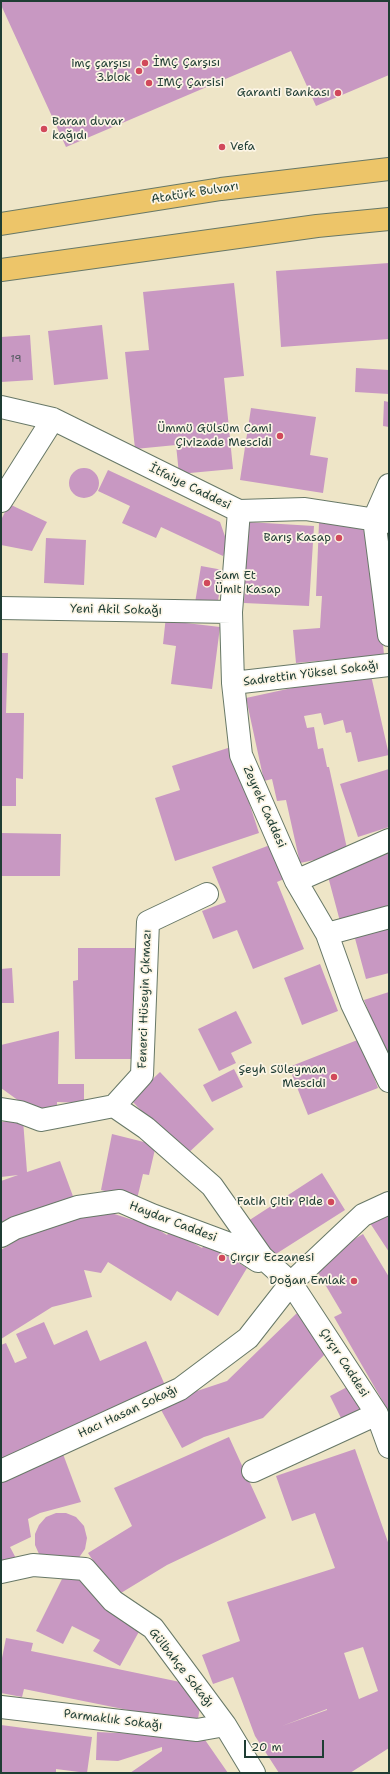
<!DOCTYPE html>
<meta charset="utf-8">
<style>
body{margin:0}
#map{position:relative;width:390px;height:1774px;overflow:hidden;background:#eee5c7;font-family:"Shantell Sans",sans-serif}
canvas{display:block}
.frame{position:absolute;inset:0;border:2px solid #1f3d34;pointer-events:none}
.scale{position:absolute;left:244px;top:1740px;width:80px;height:18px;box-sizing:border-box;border:2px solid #1f3d34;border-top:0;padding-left:5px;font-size:12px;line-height:14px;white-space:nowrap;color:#1f3d34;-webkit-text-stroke:3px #fcf5e5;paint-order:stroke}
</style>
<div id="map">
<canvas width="390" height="1774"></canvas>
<div class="frame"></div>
<div class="scale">20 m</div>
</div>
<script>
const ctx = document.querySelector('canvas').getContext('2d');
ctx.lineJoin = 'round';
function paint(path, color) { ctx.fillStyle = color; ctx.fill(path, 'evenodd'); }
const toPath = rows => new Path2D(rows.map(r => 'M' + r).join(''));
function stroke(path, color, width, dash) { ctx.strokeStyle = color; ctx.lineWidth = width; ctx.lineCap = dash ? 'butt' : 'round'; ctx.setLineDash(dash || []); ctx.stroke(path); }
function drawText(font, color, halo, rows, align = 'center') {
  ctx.font = font + ' "Shantell Sans",sans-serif'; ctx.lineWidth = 3.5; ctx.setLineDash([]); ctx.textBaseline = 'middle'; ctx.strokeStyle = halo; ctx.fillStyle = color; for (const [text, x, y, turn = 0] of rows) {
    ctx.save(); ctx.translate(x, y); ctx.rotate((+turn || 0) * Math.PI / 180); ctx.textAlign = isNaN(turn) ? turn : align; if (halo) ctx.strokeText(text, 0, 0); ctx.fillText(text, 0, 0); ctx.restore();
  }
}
paint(toPath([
 [1,1,389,1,389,75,316,106,291,51,66,147,1,5],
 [389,263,389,339,281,347,276,271],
 [234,283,244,376,224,378,233,469,179,474,176,445,135,449,125,352,149,350,143,292],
 [102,325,108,379,54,385,48,331],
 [30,335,33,380,1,382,1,337],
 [356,368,389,370,389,394,355,392],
 [384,401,389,402,389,427,383,426],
 [251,408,316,417,310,455,328,458,323,493,240,480],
 '69 483a15 15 0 1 1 30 0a15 15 0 1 1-30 0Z',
 [108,470,220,522,228,545,223,556,161,527,156,538,122,523,130,506,98,491],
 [9,504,47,522,32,551,1,545,1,520],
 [248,522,314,526,309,606,244,603],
 [319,523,363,525,379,599,384,655,296,663,293,630,320,628,322,596,316,596],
 [46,538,86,540,84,585,44,583],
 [201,566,223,570,217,607,195,603],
 [166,616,186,619,186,623,220,627,212,689,171,684,176,646,163,644],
 [1,653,8,653,6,713,24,713,23,779,16,778,16,806,1,806],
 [370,671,389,755,358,762,351,732,346,733,343,720,324,725,321,713,304,716,307,728,314,727,318,749,323,748,327,767,329,767,348,853,300,863,286,800,277,801,272,779,264,781,246,698],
 [231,747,259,833,175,861,155,798,180,790,172,766],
 [389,769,389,827,358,837,340,784],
 [1,833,61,834,60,876,1,876],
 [270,845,284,879,277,882,304,949,253,969,237,930,213,939,202,911,226,902,212,867],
 [389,853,389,912,341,925,326,869],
 [389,922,389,973,366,979,353,931],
 [78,948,137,948,138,1059,75,1059,73,981,78,980],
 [320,964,338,1011,302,1025,284,978],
 [12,968,14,1003,1,1003,1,969],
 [389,992,389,1064,364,1000],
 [236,1011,252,1043,231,1053,236,1063,219,1071,198,1029],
 [59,1031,58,1084,84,1084,84,1103,57,1102,57,1110,40,1116,1,1088,1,1045],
 [360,1039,378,1088,308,1115,289,1067],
 [234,1069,243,1087,212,1102,203,1085],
 [160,1072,214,1129,185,1156,131,1100],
 [23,1120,27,1172,60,1161,74,1199,1,1226,1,1181,18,1175,1,1177,1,1122],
 [112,1134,156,1145,149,1175,143,1174,137,1199,101,1190],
 [322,1173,345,1210,268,1259,245,1223],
 [102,1210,133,1220,136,1216,167,1235,171,1230,202,1248,206,1243,247,1268,218,1316,177,1291,171,1301,108,1262,101,1273,84,1270,92,1297,52,1307,1,1339,1,1250,33,1230],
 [389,1212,389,1252,370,1223],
 [363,1234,389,1277,389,1412,334,1317,342,1313,313,1264],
 [298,1312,327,1352,263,1418,204,1437,182,1448,160,1408,182,1396,227,1381],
 [44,1322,54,1345,87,1330,100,1361,146,1341,167,1390,1,1462,1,1345,6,1343,15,1363,27,1358,16,1334],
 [351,1385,363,1409,342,1420,330,1396],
 [229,1437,266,1518,167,1565,116,1596,88,1553,132,1526,114,1488],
 [355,1449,389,1545,389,1748,350,1773,279,1773,255,1736,233,1677,213,1684,202,1655,240,1641,227,1602,335,1568,315,1513,292,1521,276,1476],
 [363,1647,378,1691,359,1699,344,1653],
 [327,1709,327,1710,282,1726,303,1718],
 [63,1454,81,1502,40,1513,28,1519,31,1537,10,1547,19,1564,1,1573,1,1479],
 [56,1513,66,1513,76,1517,84,1526,87,1538,85,1549,78,1559,42,1558,39,1554,35,1545,35,1534,39,1525,46,1517],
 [65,1573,91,1586,141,1628,120,1666,93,1651,100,1640,72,1626,63,1644,36,1631],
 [6,1638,33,1643,31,1651,185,1683,201,1702,197,1724,24,1689,22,1697,1,1693,1,1663],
 [1,1725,92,1737,87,1773,56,1769,56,1773,1,1773],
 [97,1732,203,1737,228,1773,130,1773,162,1751,162,1747,118,1761,96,1760]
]), '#c898c2');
const minor = toPath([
 [1,407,53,419,239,511,305,509,389,522],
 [389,485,374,519,389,635],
 [1,501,53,419],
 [239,511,231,612,233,683,241,755,296,881,327,934,352,1004,389,1081],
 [1,608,231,612],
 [233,683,389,665],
 [296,881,389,840],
 [327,934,389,917],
 [114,1106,142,1075,148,922,207,894],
 [1,1109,20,1112,41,1120,114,1106,146,1128,212,1186,262,1257,291,1283,377,1414,389,1447],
 [1,1236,15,1228,78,1207,120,1201,152,1215,235,1246,258,1261],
 [1,1471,180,1389,248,1338,291,1283,363,1215,389,1203],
 [253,1471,377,1414],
 [1,1572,33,1565,85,1569,113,1601,153,1628,225,1725,254,1773],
 [1,1707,197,1730,225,1725]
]);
const major = toPath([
 [1,224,221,189,389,169],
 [1,270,317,226,389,219]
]);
stroke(minor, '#677867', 24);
stroke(major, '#677867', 24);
stroke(minor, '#fff', 22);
stroke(major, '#edc569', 22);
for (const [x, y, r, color] of [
 [145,63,4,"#d1495b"],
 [139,71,4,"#d1495b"],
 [149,83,4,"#d1495b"],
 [338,93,4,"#d1495b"],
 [44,129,4,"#d1495b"],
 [222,147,4,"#d1495b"],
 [280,436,4,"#d1495b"],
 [339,538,4,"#d1495b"],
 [207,583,4,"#d1495b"],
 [334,1077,4,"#d1495b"],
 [331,1202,4,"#d1495b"],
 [222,1258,4,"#d1495b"],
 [354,1281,4,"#d1495b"]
]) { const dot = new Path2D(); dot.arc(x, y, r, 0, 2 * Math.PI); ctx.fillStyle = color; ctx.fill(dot); stroke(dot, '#fcf5e5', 1.5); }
drawText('10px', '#495458', null, [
 ["19",16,359]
]);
drawText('12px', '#1f3d34', '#fcf5e5', [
 ["İMÇ Çarşısı",153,63,"left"],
 ["imç çarşısı",131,64],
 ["3.blok",131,78],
 ["IMÇ Çarsisi",157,83,"left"],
 ["Garanti Bankası",330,93],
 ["Baran duvar",52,122,"left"],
 ["kağıdı",52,136,"left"],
 ["Vefa",230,147,"left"],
 ["Ümmü Gülsüm Cami",272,429],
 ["Çivizade Mescidi",272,443],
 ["Barış Kasap",331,538],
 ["Sam Et",215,576,"left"],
 ["Ümit Kasap",215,590,"left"],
 ["Şeyh Süleyman",326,1070],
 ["Mescidi",326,1084],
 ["Fatih Çitir Pide",323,1202],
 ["Çırçır Eczanesi",230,1258,"left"],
 ["Doğan Emlak",346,1281]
], 'right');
drawText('12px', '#1f3d34', '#fcf5e5', [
 ["Atatürk Bulvarı",195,193,-9],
 ["İtfaiye Caddesi",190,487,26],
 ["Yeni Akil Sokağı",116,610,1],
 ["Sadrettin Yüksel Sokağı",311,674,-7],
 ["Zeyrek Caddesi",264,807,66],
 ["Fenerci Hüseyin Çıkmazı",145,999,-88],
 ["Haydar Caddesi",173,1222,21],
 ["Çırçır Caddesi",344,1363,57],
 ["Hacı Hasan Sokağı",128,1412,-25],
 ["Gülbahçe Sokağı",181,1668,52],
 ["Parmaklık Sokağı",113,1720,7]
]);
</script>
